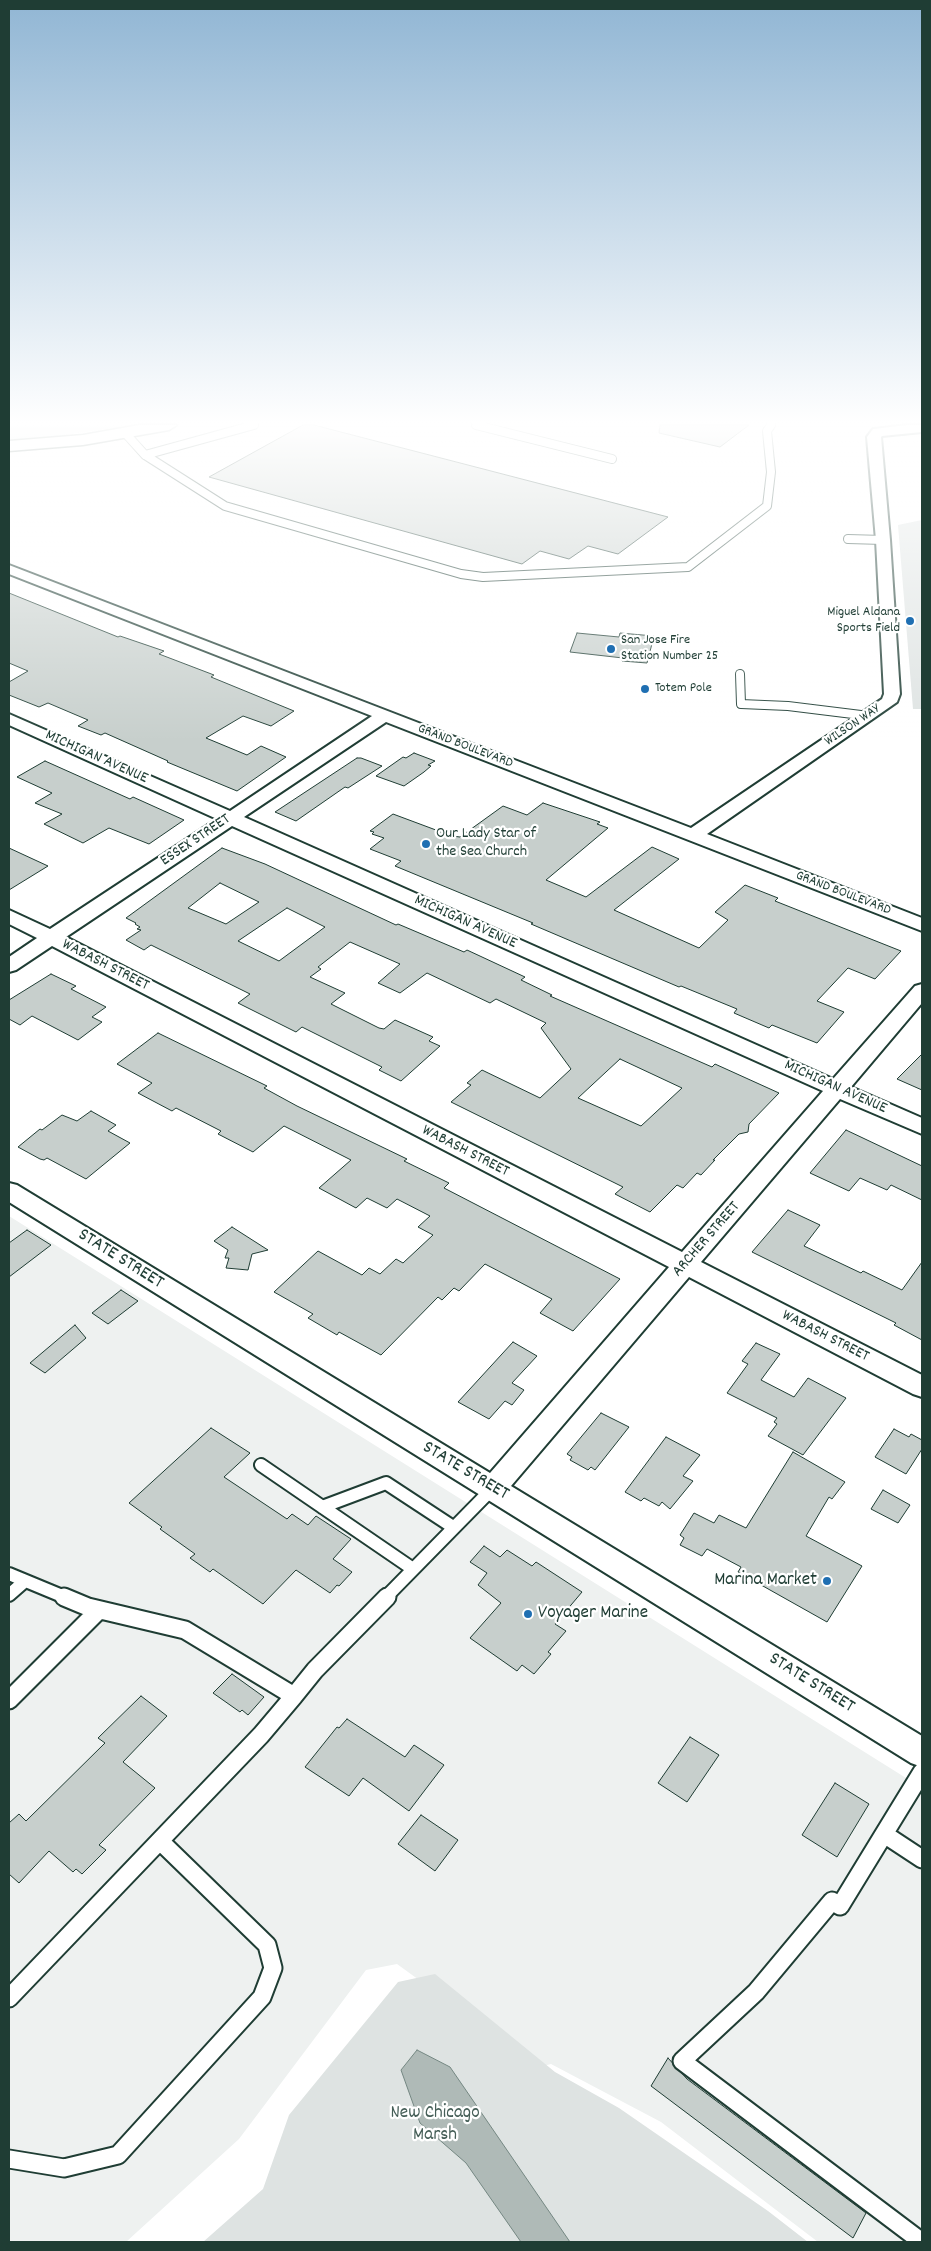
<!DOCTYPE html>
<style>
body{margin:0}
#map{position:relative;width:931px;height:2251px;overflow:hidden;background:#fff;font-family:Dekko,sans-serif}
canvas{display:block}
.frame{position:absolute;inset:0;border:10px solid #1f3d34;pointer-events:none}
</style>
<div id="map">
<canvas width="931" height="2251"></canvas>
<div class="frame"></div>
</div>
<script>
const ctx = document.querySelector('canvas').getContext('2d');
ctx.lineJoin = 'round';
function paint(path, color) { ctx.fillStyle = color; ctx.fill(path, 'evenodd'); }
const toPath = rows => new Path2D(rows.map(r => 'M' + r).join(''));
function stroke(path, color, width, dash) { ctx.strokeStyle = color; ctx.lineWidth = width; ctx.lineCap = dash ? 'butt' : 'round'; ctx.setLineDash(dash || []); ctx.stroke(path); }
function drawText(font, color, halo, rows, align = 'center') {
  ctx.font = font + ' Dekko,sans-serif'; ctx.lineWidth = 4.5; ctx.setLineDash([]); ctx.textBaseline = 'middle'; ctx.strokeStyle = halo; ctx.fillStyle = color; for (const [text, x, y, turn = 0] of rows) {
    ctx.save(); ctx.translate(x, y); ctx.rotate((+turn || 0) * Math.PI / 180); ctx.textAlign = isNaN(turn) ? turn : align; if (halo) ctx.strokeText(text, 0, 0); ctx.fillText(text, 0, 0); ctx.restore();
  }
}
paint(toPath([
 [9,1216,922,1788,922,2242,818,2242,661,2122,551,2064,539,2067,397,1964,366,1970,239,2139,126,2242,9,2242]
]), '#eef1f0');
paint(toPath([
 [9,425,137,425,56,436,9,440],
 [922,520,922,709,913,709,898,525],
 [435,1974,555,2072,619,2108,768,2211,808,2242,203,2242,263,2189,289,2115,398,1982]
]), '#dee3e2');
const water = toPath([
 [417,2050,450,2067,570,2242,521,2242,466,2163,420,2123,401,2070,417,2050]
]);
paint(water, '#afbab7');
stroke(water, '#758883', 1);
const building = toPath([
 [303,425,314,425,668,517,618,554,588,546,569,559,540,551,522,564,209,477,303,425],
 [660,425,749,425,720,447,659,433,660,425],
 [9,593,118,637,120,636,164,651,159,654,214,675,211,677,294,711,271,726,243,716,206,738,247,755,261,746,286,757,237,791,167,762,168,761,105,733,101,735,78,726,88,720,48,703,39,707,9,695,9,682,28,671,9,663,9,593],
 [577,633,619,637,620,633,654,636,647,663,622,661,623,658,570,652,577,633],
 [414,753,435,761,428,765,431,766,424,772,404,786,376,776,403,757,406,758,414,753],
 [357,758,361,758,382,766,348,788,345,787,296,821,275,812,357,758],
 [45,761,130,799,133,797,184,820,149,844,109,828,83,843,44,824,62,814,35,803,52,793,17,777,45,761],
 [543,803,600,822,597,824,608,828,546,880,586,897,652,847,679,859,614,910,699,948,728,920,715,912,745,885,778,898,775,901,901,951,875,979,848,968,817,1001,844,1012,817,1043,772,1025,769,1028,734,1013,737,1009,681,986,679,987,531,924,533,923,395,866,401,861,370,849,384,838,372,834,374,832,370,831,393,814,452,836,460,837,503,806,527,815,543,803],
 [9,848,48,866,9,890,9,848],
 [222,848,265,864,396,925,398,924,464,952,467,950,525,977,521,980,552,995,550,996,712,1067,715,1064,779,1093,749,1124,748,1132,739,1134,713,1160,715,1160,701,1175,697,1173,683,1188,677,1185,650,1212,615,1194,623,1187,451,1102,471,1085,467,1083,482,1070,540,1098,571,1069,541,1028,546,1023,496,999,490,1003,427,973,400,993,378,983,400,964,350,942,318,967,321,969,310,977,345,993,331,1004,379,1028,384,1029,395,1020,433,1037,429,1041,440,1046,401,1081,379,1070,382,1067,302,1027,296,1032,238,1003,250,994,151,945,144,950,126,940,141,930,137,929,140,927,135,924,136,923,126,918,222,848],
 [220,883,259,902,226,924,188,908,220,883],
 [287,908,325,927,279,961,238,941,287,908],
 [620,1059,682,1088,641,1126,578,1098,620,1059],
 [51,974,76,986,71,989,106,1007,92,1017,102,1022,78,1040,32,1016,20,1025,9,1019,9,1000,51,974],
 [158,1033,267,1086,264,1088,297,1106,407,1159,404,1161,449,1183,444,1188,620,1279,573,1331,540,1313,552,1299,485,1264,459,1291,454,1288,442,1300,438,1297,381,1355,339,1332,337,1335,308,1318,313,1314,274,1292,318,1251,362,1275,369,1268,380,1274,396,1259,403,1263,433,1235,418,1227,430,1216,397,1199,387,1208,367,1198,356,1208,319,1188,351,1160,284,1126,253,1152,218,1134,221,1131,176,1108,172,1111,138,1093,152,1083,117,1064,158,1033],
 [922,1054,922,1090,897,1079,922,1054],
 [91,1111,116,1125,108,1131,130,1143,86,1179,47,1158,44,1160,40,1159,18,1147,40,1129,42,1130,62,1115,77,1121,91,1111],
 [846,1130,922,1166,922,1200,891,1185,887,1190,860,1178,849,1191,810,1173,846,1130],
 [788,1210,820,1225,804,1246,861,1273,863,1271,902,1290,922,1262,922,1340,894,1325,896,1323,752,1252,788,1210],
 [232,1227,268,1250,252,1254,248,1270,226,1268,229,1258,225,1258,228,1250,214,1241,232,1227],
 [27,1230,51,1245,9,1277,9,1243,27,1230],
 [121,1290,138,1301,108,1324,92,1313,121,1290],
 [75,1325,86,1338,45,1373,30,1363,75,1325],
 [513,1342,537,1356,512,1383,524,1390,512,1405,505,1401,489,1419,458,1402,513,1342],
 [756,1343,780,1354,761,1380,794,1397,808,1378,846,1398,803,1455,768,1436,777,1424,774,1422,777,1418,727,1393,748,1364,742,1361,756,1343],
 [601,1413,629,1427,595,1470,591,1467,588,1470,570,1460,572,1457,567,1454,601,1413],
 [211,1428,250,1453,224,1477,287,1519,292,1514,308,1525,316,1516,351,1539,333,1559,352,1572,339,1586,337,1585,330,1593,296,1570,263,1604,213,1569,210,1572,190,1558,195,1554,160,1529,162,1527,129,1503,211,1428],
 [894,1429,909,1437,911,1434,922,1440,922,1449,906,1474,875,1457,894,1429],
 [666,1437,700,1455,683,1476,693,1481,670,1509,662,1502,659,1506,644,1498,641,1501,625,1492,666,1437],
 [793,1452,845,1482,832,1499,829,1497,806,1536,862,1566,827,1622,738,1572,741,1567,707,1549,702,1556,680,1545,684,1538,680,1535,694,1513,714,1523,719,1515,746,1528,793,1452],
 [883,1490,910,1505,898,1523,871,1509,883,1490],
 [484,1546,500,1557,507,1550,532,1566,536,1562,582,1592,555,1624,566,1631,548,1652,551,1654,534,1674,522,1665,517,1671,470,1638,501,1603,478,1585,487,1573,470,1562,484,1546],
 [232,1674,264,1697,248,1715,242,1710,240,1712,213,1693,232,1674],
 [141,1696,167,1716,123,1762,155,1788,99,1845,106,1850,82,1874,76,1869,73,1872,49,1851,19,1883,9,1874,9,1823,19,1814,26,1821,105,1743,98,1738,141,1696],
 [347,1719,405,1757,414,1745,444,1765,409,1811,363,1778,349,1796,305,1767,337,1727,339,1728,347,1719],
 [690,1737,719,1755,687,1802,658,1783,690,1737],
 [835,1783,869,1804,837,1857,802,1835,835,1783],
 [421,1815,458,1840,435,1871,398,1844,421,1815],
 [668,2058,687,2079,866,2213,853,2238,651,2086,668,2058]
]);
paint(building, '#c7cfcc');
stroke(building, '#1f3d34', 1);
const laneFar2 = toPath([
 [254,425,145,455,225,506,461,574,483,577,688,567,767,506,771,472,767,431,771,425],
 [476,425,612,459],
 [126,434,145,455],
 [848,539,883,540],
 [740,674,741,704,788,706,869,716]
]);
const laneFar1 = toPath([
 [261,1465,413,1569],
 [322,1507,386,1483,453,1527],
 [9,1574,67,1598],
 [9,1595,25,1581],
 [385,1598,492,1489]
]);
const lane = toPath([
 [64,1597,88,1607,185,1630,294,1696,315,1670,387,1597],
 [9,1700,99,1610],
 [884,1834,922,1772],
 [922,1859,884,1834,840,1906,832,1901,756,1992,682,2061,922,2242],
 [9,1998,261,1735,294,1696],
 [9,2159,64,2168,118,2155,262,1997,273,1968,267,1945,160,1841]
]);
const street = toPath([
 [907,425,922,425,922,432,882,436,881,437,890,540,900,694,897,702,707,834,922,918,922,931,386,722,244,817,833,1079,915,986,922,984,922,1003,851,1087,922,1118,922,1134,840,1099,701,1262,922,1375,922,1397,913,1394,689,1277,511,1486,922,1736,922,1767,911,1763,9,1202,9,1183,17,1185,490,1473,669,1267,52,946,16,970,9,972,9,957,37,938,9,924,9,910,50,929,217,819,9,725,9,714,230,811,372,716,9,574,9,565,691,828,882,699,884,694,876,540,867,437,873,429,907,425],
 [232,826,823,1091,682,1252,66,937,232,826]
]);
const secondary = toPath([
 [139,425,177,425,169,430,83,445,9,451,9,441,83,435,139,425]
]);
stroke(laneFar2, '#1f3d34', 10);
stroke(laneFar1, '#1f3d34', 16);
stroke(lane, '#1f3d34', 21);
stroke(street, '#1f3d34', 4);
stroke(secondary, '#1f3d34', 3);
stroke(laneFar2, '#fff', 8);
stroke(laneFar1, '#fff', 12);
stroke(lane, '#fff', 17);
paint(street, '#fff');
paint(secondary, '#fff');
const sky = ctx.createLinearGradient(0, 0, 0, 741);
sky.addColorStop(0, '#91b6d4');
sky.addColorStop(0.57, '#fff');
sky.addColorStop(1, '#ffffff00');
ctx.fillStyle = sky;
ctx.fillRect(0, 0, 931, 741);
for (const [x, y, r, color] of [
 [910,621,5,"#1f6fb2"],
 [611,649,5,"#1f6fb2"],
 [645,689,5,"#1f6fb2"],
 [426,844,5,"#1f6fb2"],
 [827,1581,5,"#1f6fb2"],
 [528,1614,5,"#1f6fb2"]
]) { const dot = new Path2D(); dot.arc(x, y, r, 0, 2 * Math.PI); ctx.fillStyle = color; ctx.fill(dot); stroke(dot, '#fff', 2); }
drawText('14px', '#1f3d34', '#fff', [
 ["Miguel Aldana",900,613,"right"],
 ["Sports Field",900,629,"right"],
 ["San Jose Fire",621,641],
 ["Station Number 25",621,657],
 ["Totem Pole",655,689]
], 'left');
drawText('14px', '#1f3d34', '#fff', [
 ["WILSON WAY",853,726,-34],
 ["GRAND BOULEVARD",465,747,21],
 ["GRAND BOULEVARD",843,894,21]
]);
drawText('16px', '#1f3d34', '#fff', [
 ["MICHIGAN AVENUE",96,758,24],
 ["ESSEX STREET",196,841,-34],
 ["MICHIGAN AVENUE",465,923,24],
 ["WABASH STREET",105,966,27],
 ["MICHIGAN AVENUE",835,1088,24],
 ["WABASH STREET",465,1152,27],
 ["ARCHER STREET",707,1240,-49],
 ["WABASH STREET",825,1337,27]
]);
drawText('16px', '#1f3d34', '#fff', [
 ["Our Lady Star of",436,835],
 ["the Sea Church",436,853]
], 'left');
drawText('19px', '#1f3d34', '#fff', [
 ["STATE STREET",120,1260,32],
 ["STATE STREET",465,1472,31],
 ["STATE STREET",811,1684,32]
]);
drawText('19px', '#1f3d34', '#fff', [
 ["Marina Market",817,1581],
 ["Voyager Marine",538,1614,"left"]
], 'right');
drawText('19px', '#455e57', '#fff', [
 ["New Chicago",435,2114],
 ["Marsh",435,2136]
]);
</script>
